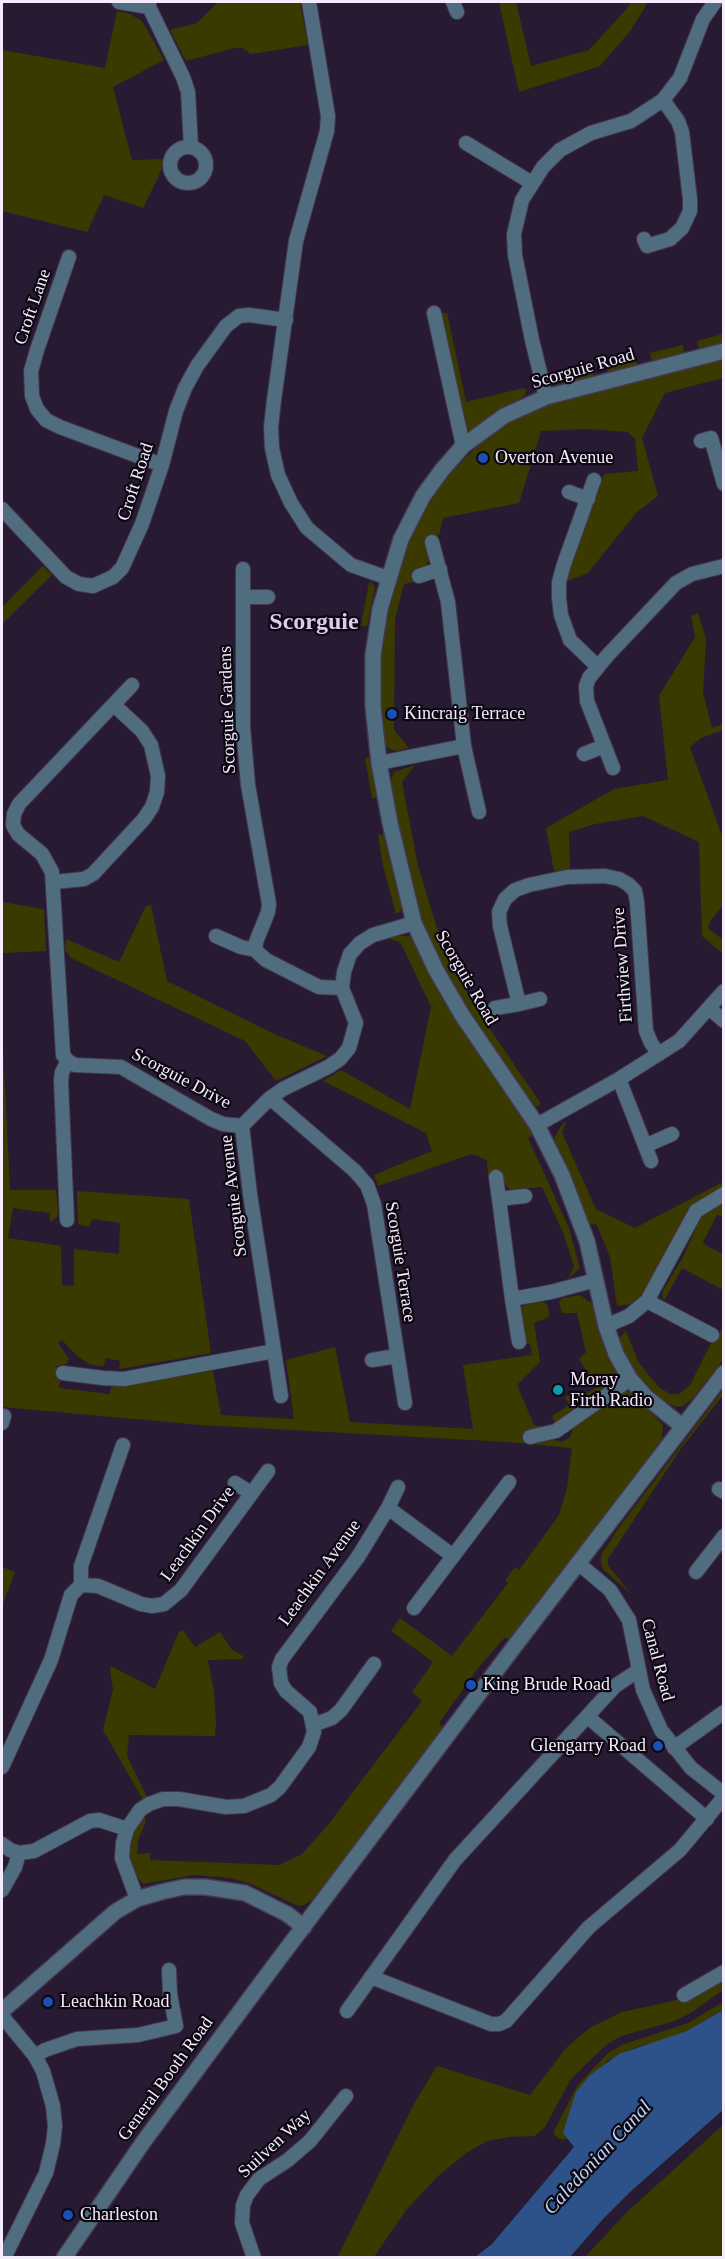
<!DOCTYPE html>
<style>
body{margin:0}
#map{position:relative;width:725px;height:2259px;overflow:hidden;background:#271a32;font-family:"Times New Roman",serif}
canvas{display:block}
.frame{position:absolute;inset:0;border:3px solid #f4ecfc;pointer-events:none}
</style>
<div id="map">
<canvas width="725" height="2259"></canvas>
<div class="frame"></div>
</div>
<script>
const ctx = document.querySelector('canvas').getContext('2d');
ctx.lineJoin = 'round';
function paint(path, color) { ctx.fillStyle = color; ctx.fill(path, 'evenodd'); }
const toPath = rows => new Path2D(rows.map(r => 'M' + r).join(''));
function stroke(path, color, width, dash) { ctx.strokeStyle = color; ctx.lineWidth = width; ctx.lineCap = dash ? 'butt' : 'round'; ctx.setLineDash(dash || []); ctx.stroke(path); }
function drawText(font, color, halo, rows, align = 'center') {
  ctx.font = font + ' "Times New Roman",serif'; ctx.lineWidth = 4.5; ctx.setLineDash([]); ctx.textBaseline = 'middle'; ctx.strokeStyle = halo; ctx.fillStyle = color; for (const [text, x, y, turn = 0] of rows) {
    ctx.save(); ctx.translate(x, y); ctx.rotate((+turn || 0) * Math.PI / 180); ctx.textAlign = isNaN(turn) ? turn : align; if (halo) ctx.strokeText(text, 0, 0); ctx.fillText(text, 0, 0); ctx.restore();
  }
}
paint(toPath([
 [218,2,300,2,308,45,251,54,242,48,234,48,186,61,170,30,197,23],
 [499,2,516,2,531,66,589,50,624,12,631,2,648,2,631,30,600,66,519,92],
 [117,11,130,14,142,21,164,60,113,87,132,160,163,159,161,171,143,208,104,195,87,232,2,211,2,50,105,68],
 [439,313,447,313,466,402,524,388,527,391,524,396,468,432,463,425],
 [723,334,723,344,699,349,697,341],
 [683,345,684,354,652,361,650,353],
 [636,357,637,367,608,373,606,365],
 [723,359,723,378,665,393,642,438,658,496,636,513,588,573,565,582,604,474,638,471,635,439,628,432,587,429,541,431,519,503,443,518,439,535,425,540,429,559,427,565,415,570,417,581,404,584,395,619,394,730,409,748,396,751,388,748,383,740,381,718,380,662,383,631,407,546,423,512,448,475,482,442,511,421,530,412,553,403],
 [593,368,594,377,574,383,561,383,560,377],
 [43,566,52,575,2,624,2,607],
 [369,582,373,583,375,588,367,627,361,625],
 [698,613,706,639,703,693,712,728,723,724,723,730,701,738,690,747,723,838,723,905,711,920,708,928,723,940,723,954,702,936,699,842,643,816,595,824,569,832,570,869,554,871,546,828,614,789,668,780,659,696,695,637,691,616],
 [371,757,372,758,378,798,372,798,365,758],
 [415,765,402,782,418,866,436,925,450,960,475,1007,541,1104,536,1107,478,1028,451,986,423,930,399,833,391,780,394,772],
 [385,834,402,904,401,911,396,914,383,866,378,835],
 [2,902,44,909,46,951,2,953],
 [151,905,167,981,272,1033,327,1056,276,1081,245,1041,71,958,65,950,66,939,119,962,146,906],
 [399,936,409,936,413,941,450,1009,532,1131,532,1135,528,1138,569,1228,580,1268,568,1279,574,1267,563,1232,542,1187,510,1190,504,1183,502,1173,488,1175,487,1160,472,1154,378,1186,374,1175,432,1151,426,1133,323,1081,341,1070,410,1109,431,1007,401,943,388,938],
 [2,1027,10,1190,56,1190,58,1212,57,1217,50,1222,50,1213,13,1208,8,1238,61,1246,62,1285,74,1286,74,1249,119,1254,120,1223,92,1219,89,1227,78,1224,77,1191,189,1199,211,1353,120,1369,119,1368,120,1361,106,1358,103,1367,89,1364,76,1355,62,1340,58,1343,69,1359,66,1364,57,1366,55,1378,60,1379,59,1388,110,1394,111,1387,213,1371,221,1415,294,1419,286,1360,335,1347,350,1422,473,1429,463,1365,532,1355,530,1344,525,1344,520,1309,524,1305,543,1301,548,1306,549,1317,534,1323,540,1362,517,1385,534,1425,545,1428,549,1438,562,1442,570,1437,574,1426,627,1389,663,1425,662,1439,511,1641,505,1637,479,1667,439,1723,444,1729,325,1887,316,1898,304,1905,298,1906,251,1884,231,1878,194,1875,143,1884,136,1875,129,1855,131,1841,136,1828,143,1817,145,1818,146,1822,138,1840,137,1854,150,1853,150,1860,279,1865,302,1854,327,1826,422,1701,412,1692,433,1662,391,1631,400,1618,452,1656,508,1583,505,1581,515,1567,519,1570,559,1515,567,1488,572,1448,507,1442,201,1425,2,1407],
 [567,1120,562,1133,596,1209,635,1228,723,1182,723,1187,689,1207,664,1256,639,1298,631,1304,617,1306,610,1257,597,1225,588,1223,553,1140,561,1126],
 [721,1204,723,1205,723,1216,717,1215,703,1242,705,1245,723,1254,723,1290,682,1268,664,1301,662,1295,664,1289,683,1257,701,1217],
 [580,1295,594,1305,605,1347,618,1375,614,1381,616,1385,556,1426,552,1416,569,1405,565,1397,573,1393,578,1399,597,1387,579,1359,586,1352,577,1313,562,1313,559,1302,563,1298],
 [723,1327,723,1360,692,1399,683,1406,677,1407,665,1402,655,1396,635,1374,619,1341,620,1337,626,1331,638,1361,650,1377,660,1388,670,1394,679,1394,690,1385,716,1333,719,1334],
 [723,1390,723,1395,680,1450,608,1559,608,1564,611,1569,631,1594,604,1570,601,1564,601,1555,620,1526],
 [2,1567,15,1572,2,1606],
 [183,1630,195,1647,220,1632,232,1650,243,1656,243,1659,208,1660,214,1692,216,1723,215,1736,129,1735,127,1756,147,1797,143,1800,103,1730,113,1690,110,1669,111,1666,155,1689,179,1632],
 [723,1975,723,1990,692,2012,675,2021,621,2036,606,2045,571,2079,545,2127,535,2136,509,2137,487,2141,465,2154,438,2176,406,2210,374,2257,337,2258,415,2102,437,2066,530,2095,567,2047,591,2027,622,2012,682,1999],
 [723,2002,723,2010,687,2031,656,2043,637,2047,607,2061,564,2133,567,2139,560,2139,554,2135,554,2131,577,2086,608,2053,622,2045,688,2023],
 [723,2125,723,2257,585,2257,628,2211]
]), '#3a3a00');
paint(toPath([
 [723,2010,723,2110,630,2192,604,2218,570,2257,475,2257,492,2244,574,2147,563,2133,565,2126,576,2092,590,2075,619,2054,687,2031]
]), '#2c5289');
const minor = toPath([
 [119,2,149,7],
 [149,2,149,7,183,77,188,92,191,147],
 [309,2,328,116,327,131,296,241,274,400,271,427,272,448,278,475,291,503,307,528,351,565,388,578],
 [453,2,457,12],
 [466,143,532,183],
 '170 165a18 18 0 1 1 36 0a18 18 0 1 1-36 0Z',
 [644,239,647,246,670,239,682,228,690,211,690,199,682,132,678,121,663,100],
 [69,257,37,350,31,371,32,396,37,409,46,420,60,427,162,465],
 [434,313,463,446],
 [546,397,532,340,515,255,514,234,522,200,543,167,560,150,591,133,631,121,663,100,680,78,703,19,715,2],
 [701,441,711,438,724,484],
 [594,480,564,564,559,582,559,598,561,615,570,640,597,666],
 [569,492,588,499],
 [2,509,66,577,79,584,93,586,113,577,122,568,142,524,162,465,176,411,185,388,197,366,226,326,239,316,249,315,286,320],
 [243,569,243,727,248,785,269,904,268,912,256,942,255,950,266,960,319,987,342,988],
 [419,576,440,569],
 [244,597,268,597],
 [132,685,19,804,14,814,13,825,18,834,42,854,52,872,63,1055,68,1061,75,1065,121,1067,211,1119,223,1124,242,1126],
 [464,746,479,812],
 [584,754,604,746],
 [379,763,464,746,448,602,432,542],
 [613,768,587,701,586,686,589,678,607,656,676,583,692,574,724,566],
 [54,882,84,879,93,874,144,819,152,807,157,792,158,776,151,745,142,731,114,705],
 [216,936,241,947,255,950],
 [519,1004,540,999],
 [495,1008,519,1004,500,926,499,912,505,899,515,890,529,885,567,877,605,876,619,879,628,884,635,891,637,902,646,1031,651,1043,659,1054],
 [709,1008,724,1021],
 [619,1079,651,1161],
 [270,1098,355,1171,367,1185,374,1204,405,1403],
 [537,1125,619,1079,679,1041,724,991],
 [242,1126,270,1098,283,1089,328,1067,340,1059,349,1048,356,1023,342,988,344,972,350,954,360,943,373,935,414,923],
 [242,1126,250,1194,281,1396],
 [645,1146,672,1134],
 [496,1177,499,1199],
 [525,1196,499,1199,512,1299,551,1292,596,1280],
 [67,1220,61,1081,62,1072,68,1061],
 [512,1299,519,1342],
 [647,1301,712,1335],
 [606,1326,629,1316,647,1301,696,1211,724,1194],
 [372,1360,397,1356],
 [63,1373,103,1378,124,1379,274,1351],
 [2,1423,4,1416],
 [530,1437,556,1431,630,1379],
 [235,1483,251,1493],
 [719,1489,724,1492],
 [388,1508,398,1487],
 [578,1563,610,1590,629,1620,643,1690,661,1730,691,1768,724,1794],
 [696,1572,724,1536],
 [81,1585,98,1586,141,1604,152,1606,164,1604,181,1590,268,1471],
 [414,1608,509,1482],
 [588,1717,707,1819],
 [313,1725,332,1718,341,1710,374,1664],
 [674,1748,724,1712],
 [2,1767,51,1660,71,1595,81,1585,81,1566,123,1445],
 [127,1829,140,1810,149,1804,163,1799,179,1799,226,1807,244,1806,271,1795,280,1787,309,1747,314,1732,310,1712,286,1691,281,1683,279,1667,282,1659,358,1557,388,1508,453,1556],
 [2,1844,10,1850,19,1853,34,1851,90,1821,99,1820,127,1829,123,1843,122,1858,137,1899],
 [2,1890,15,1867,19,1853],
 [371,1977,491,2024,499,2024,506,2021,589,1927,680,1850,724,1797],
 [684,1995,724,1972],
 [347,2011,455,1860,615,1686,639,1670],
 [2,2016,35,2056,43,2071,53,2106,55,2126,53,2144,46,2173,4,2258],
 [35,2056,45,2050,77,2039,138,2035,176,2026,170,1994,169,1970],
 [254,2258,242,2223,243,2205,247,2195,259,2179,288,2160,310,2141,346,2096]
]);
const tertiary = toPath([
 [682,1426,646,1397,630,1379,616,1354,606,1326,587,1241,562,1175,537,1125,462,1015,436,970,414,923,390,823,379,763,373,706,373,655,380,609,401,539,423,496,442,470,463,446,504,416,546,397,724,351],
 [2,2011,115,1912,137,1899,161,1892,184,1887,205,1887,245,1893,287,1914,304,1927],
 [64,2258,144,2141,267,1975,514,1647,724,1373]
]);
stroke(minor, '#44374e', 16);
stroke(tertiary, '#44374e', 18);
stroke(minor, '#506d80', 14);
stroke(tertiary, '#506d80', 15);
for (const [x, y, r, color] of [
 [483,458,6,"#1a4fb4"],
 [392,714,6,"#1a4fb4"],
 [558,1390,6,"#0f9aa8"],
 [471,1685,6,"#1a4fb4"],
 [658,1746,6,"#1a4fb4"],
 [48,2002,6,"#1a4fb4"],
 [68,2215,6,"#1a4fb4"]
]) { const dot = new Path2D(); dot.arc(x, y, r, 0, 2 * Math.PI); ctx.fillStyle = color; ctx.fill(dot); stroke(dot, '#0d0712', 2); }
drawText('18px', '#f4ecfc', '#0d0712', [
 ["Croft Lane",33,307,-71],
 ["Scorguie Road",583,369,-16],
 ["Croft Road",136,482,-72],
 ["Scorguie Gardens",228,710,-92],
 ["Firthview Drive",623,965,-94],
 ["Scorguie Road",466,978,60],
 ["Scorguie Drive",181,1079,28],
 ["Scorguie Avenue",234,1196,-97],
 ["Scorguie Terrace",400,1262,81],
 ["Leachkin Drive",198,1534,-54],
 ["Leachkin Avenue",320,1573,-54],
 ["Canal Road",657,1660,75],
 ["General Booth Road",166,2079,-54],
 ["Suilven Way",275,2144,-43]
]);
drawText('18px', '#f4ecfc', '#0d0712', [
 ["Overton Avenue",495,458],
 ["Kincraig Terrace",404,714],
 ["Moray",570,1380],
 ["Firth Radio",570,1401],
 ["King Brude Road",483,1685],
 ["Glengarry Road",646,1746,"right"],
 ["Leachkin Road",60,2002],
 ["Charleston",80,2215]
], 'left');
drawText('italic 20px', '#bdd4f5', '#0d0712', [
 ["Caledonian Canal",598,2158,-47]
]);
drawText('bold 24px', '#dccbeb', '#0d0712', [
 ["Scorguie",314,623]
]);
</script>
